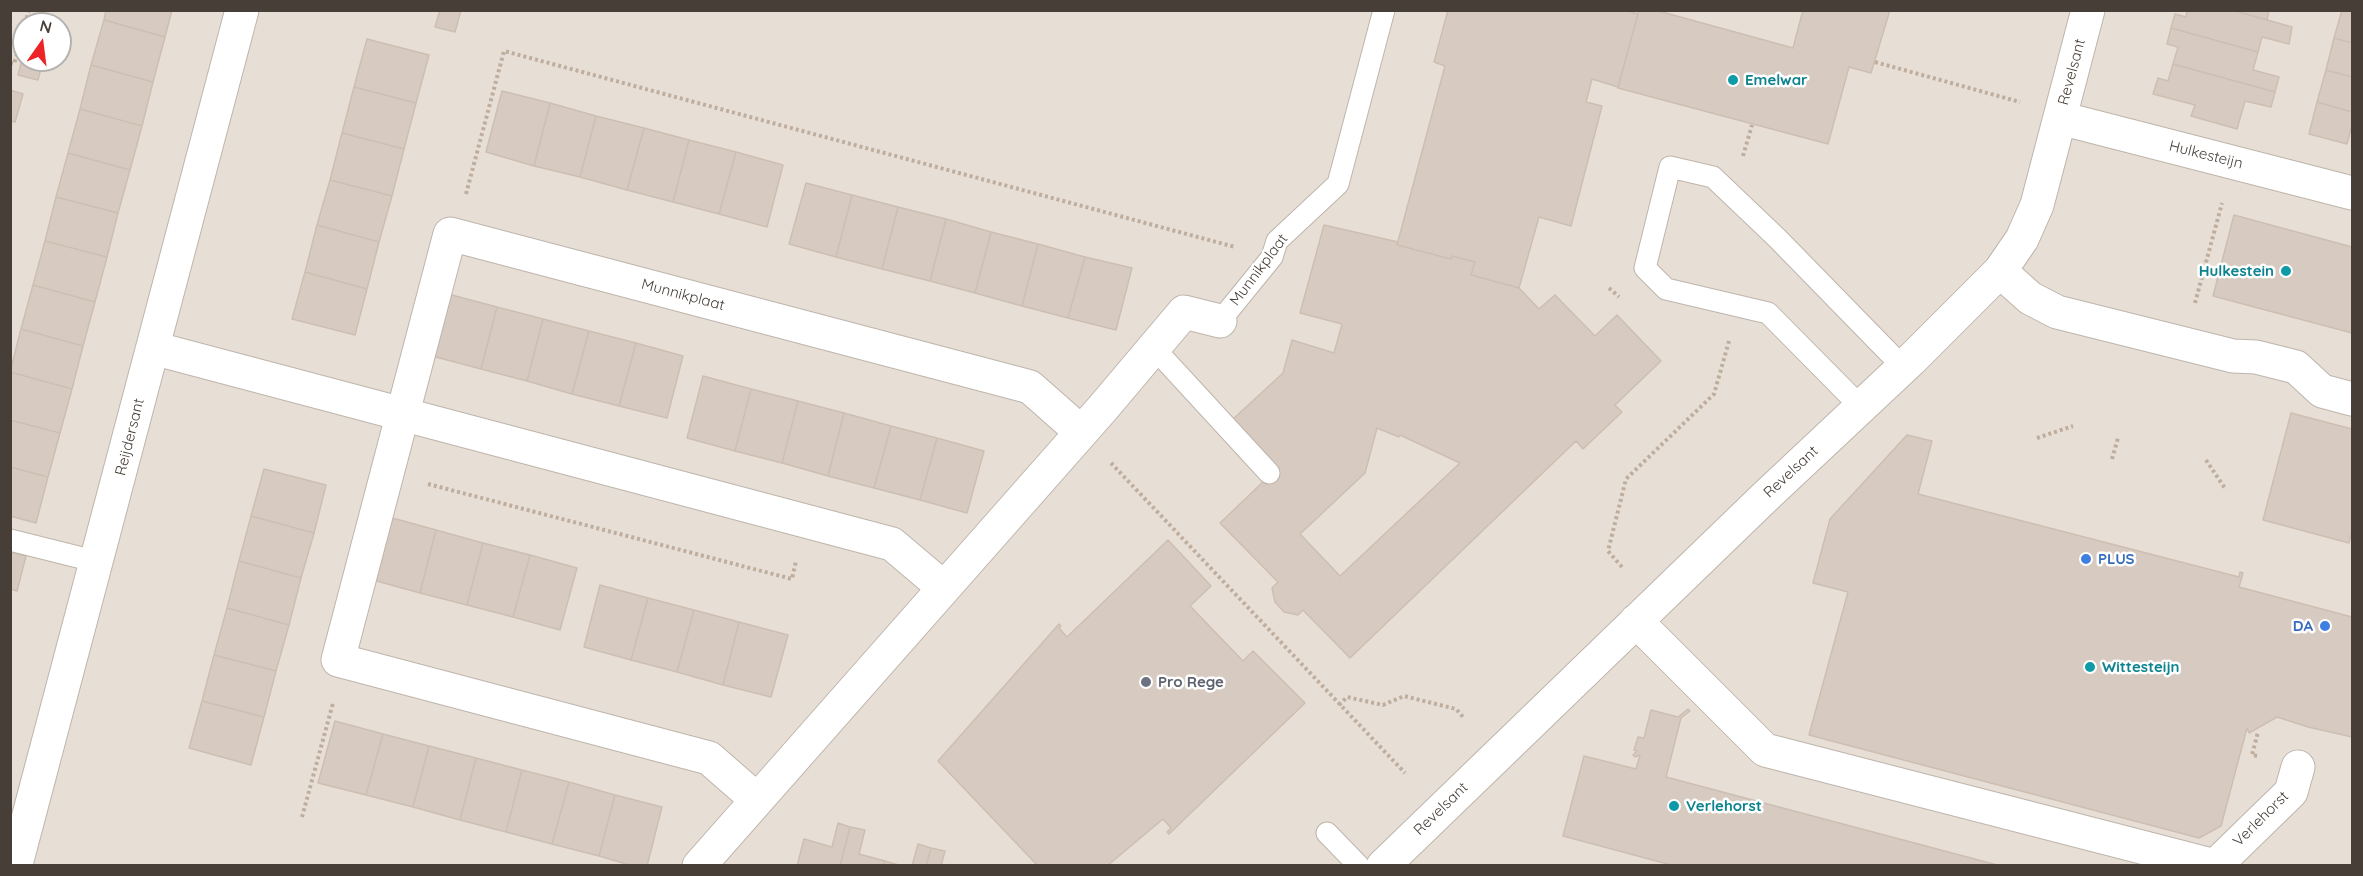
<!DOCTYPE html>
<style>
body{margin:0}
#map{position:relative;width:2363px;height:876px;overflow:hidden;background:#f3eee8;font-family:Quicksand,sans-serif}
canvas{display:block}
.frame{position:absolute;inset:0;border:12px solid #463e37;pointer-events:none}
.north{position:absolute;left:12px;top:12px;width:60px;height:60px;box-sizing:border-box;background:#fff;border:2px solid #b5b2af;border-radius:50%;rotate:14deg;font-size:16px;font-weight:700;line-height:24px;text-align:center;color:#463e37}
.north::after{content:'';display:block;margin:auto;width:21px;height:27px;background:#ed2427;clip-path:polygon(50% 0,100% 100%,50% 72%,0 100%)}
</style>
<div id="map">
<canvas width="2363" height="876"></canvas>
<div class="frame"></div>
<div class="north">N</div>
</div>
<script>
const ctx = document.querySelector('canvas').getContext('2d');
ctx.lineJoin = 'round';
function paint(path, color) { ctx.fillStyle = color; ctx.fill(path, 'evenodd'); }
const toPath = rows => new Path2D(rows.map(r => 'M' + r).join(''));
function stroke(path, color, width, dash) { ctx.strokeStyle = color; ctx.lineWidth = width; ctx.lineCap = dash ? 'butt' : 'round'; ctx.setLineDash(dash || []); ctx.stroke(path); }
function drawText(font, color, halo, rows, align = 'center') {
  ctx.font = font + ' Quicksand,sans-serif'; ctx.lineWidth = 5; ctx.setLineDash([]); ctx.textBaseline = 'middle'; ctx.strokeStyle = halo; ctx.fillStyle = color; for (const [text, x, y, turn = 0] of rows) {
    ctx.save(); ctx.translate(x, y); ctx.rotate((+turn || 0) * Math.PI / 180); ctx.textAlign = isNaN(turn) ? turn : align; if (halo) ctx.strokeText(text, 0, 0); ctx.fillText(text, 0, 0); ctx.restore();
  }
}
paint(toPath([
 [11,11,2352,11,2352,865,11,865],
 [24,24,60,24,60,60,24,60]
]), '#e7dfd6');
const building = toPath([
 [106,10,172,10,165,37,104,20,106,10],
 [440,10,461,10,455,32,435,27,440,10],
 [1448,10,1624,10,1638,14,1618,87,1592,79,1586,102,1602,106,1571,226,1539,217,1519,288,1471,275,1475,262,1452,256,1451,259,1397,245,1445,66,1434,62,1448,10],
 [1639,10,1655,10,1793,48,1803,10,1890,10,1871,73,1849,67,1828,144,1618,88,1639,10],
 [2187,10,2232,10,2292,27,2289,44,2262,37,2258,52,2171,28,2175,14,2186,17,2187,10],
 [2232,10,2269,10,2267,20,2292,27,2232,10],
 [2342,10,2352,10,2352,43,2334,38,2342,10],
 [104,20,165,37,153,82,91,65,104,20],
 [2171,28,2258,52,2253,70,2279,77,2275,92,2173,64,2178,47,2167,44,2171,28],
 [2334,38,2352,43,2352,77,2326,70,2334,38],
 [367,39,429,55,416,103,354,87,367,39],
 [24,52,24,60,43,60,38,80,18,75,24,52],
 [2173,64,2275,92,2271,107,2245,101,2237,129,2191,116,2195,105,2153,94,2158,78,2168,81,2173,64],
 [91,65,153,82,142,126,80,109,91,65],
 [2326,70,2352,77,2352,112,2317,102,2326,70],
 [354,87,416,103,404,149,342,133,354,87],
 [10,90,23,94,15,122,10,121,10,90],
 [502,91,550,103,534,166,486,152,502,91],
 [2317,102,2352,112,2352,125,2347,144,2309,134,2317,102],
 [550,103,596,116,580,177,534,166,550,103],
 [80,109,142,126,130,170,68,153,80,109],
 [596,116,644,128,627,190,580,177,596,116],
 [644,128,689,140,673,202,627,190,644,128],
 [342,133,404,149,392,196,330,180,342,133],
 [689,140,736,152,719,214,673,202,689,140],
 [736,152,783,165,767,227,719,214,736,152],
 [68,153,130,170,118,213,56,197,68,153],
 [330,180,392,196,379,242,317,225,330,180],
 [806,183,852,195,836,257,789,244,806,183],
 [852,195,898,207,882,269,836,257,852,195],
 [56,197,118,213,107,257,45,241,56,197],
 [898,207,946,219,930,281,882,269,898,207],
 [2234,215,2352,247,2352,333,2213,296,2234,215],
 [946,219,991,232,975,293,930,281,946,219],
 [317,225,379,242,367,289,305,272,317,225],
 [1324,225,1398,242,1397,245,1451,259,1452,256,1475,262,1471,275,1519,288,1539,309,1555,295,1595,336,1617,315,1661,361,1615,405,1622,412,1583,449,1576,441,1350,658,1303,610,1298,615,1284,612,1275,602,1272,588,1278,582,1220,523,1264,481,1231,421,1283,373,1292,340,1334,353,1342,324,1300,313,1324,225],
 [1377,428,1399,437,1400,435,1460,463,1340,576,1300,534,1365,473,1377,428],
 [991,232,1038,244,1022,306,975,293,991,232],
 [45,241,107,257,95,302,33,285,45,241],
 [1038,244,1085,257,1068,318,1022,306,1038,244],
 [1085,257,1132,268,1116,330,1068,318,1085,257],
 [305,272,367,289,355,335,292,319,305,272],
 [33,285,95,302,83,346,21,329,33,285],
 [448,294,497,307,481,369,432,356,448,294],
 [497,307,543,319,527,381,481,369,497,307],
 [543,319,589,331,572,394,527,381,543,319],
 [21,329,83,346,72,389,10,372,21,329],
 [589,331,636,343,619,406,572,394,589,331],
 [636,343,683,356,667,418,619,406,636,343],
 [10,372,72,389,60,433,10,420,10,372],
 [703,376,751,389,735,451,687,438,703,376],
 [751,389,798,401,782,463,735,451,751,389],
 [798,401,844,413,828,476,782,463,798,401],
 [844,413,891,426,874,488,828,476,844,413],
 [2291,413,2352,429,2352,531,2349,543,2263,520,2291,413],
 [10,420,60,433,48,477,10,467,10,420],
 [891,426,937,438,920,500,874,488,891,426],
 [1907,435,1932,441,1918,494,2239,577,2240,572,2243,573,2239,587,2352,617,2352,737,2308,727,2277,717,2249,733,2247,728,2221,826,2199,838,1809,735,1848,592,1813,583,1830,519,1907,435],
 [937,438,984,451,967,513,920,500,937,438],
 [10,467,48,477,36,523,10,516,10,467],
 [264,469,326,485,314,533,251,516,264,469],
 [251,516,314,533,301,578,239,561,251,516],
 [389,517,436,530,420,593,373,580,389,517],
 [436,530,483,543,467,605,420,593,436,530],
 [1168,540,1211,586,1190,606,1243,661,1253,651,1305,703,1169,834,1167,832,1171,828,1163,819,1107,866,1038,866,938,761,1059,624,1061,626,1059,628,1067,637,1168,540],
 [483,543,530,555,513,617,467,605,483,543],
 [10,552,26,556,17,591,10,589,10,552],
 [530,555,577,568,560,630,513,617,530,555],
 [239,561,301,578,289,625,227,608,239,561],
 [600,585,648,598,631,660,584,647,600,585],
 [648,598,694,610,677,672,631,660,648,598],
 [227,608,289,625,276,671,214,655,227,608],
 [694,610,739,622,723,685,677,672,694,610],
 [739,622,788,635,771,697,723,685,739,622],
 [214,655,276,671,264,717,202,701,214,655],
 [202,701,264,717,251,765,189,748,202,701],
 [1688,709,1690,711,1681,718,1666,777,2001,866,1675,866,1563,836,1584,756,1636,769,1640,755,1635,757,1633,755,1637,751,1634,750,1638,737,1644,738,1651,710,1678,717,1688,709],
 [335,721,383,734,366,795,318,783,335,721],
 [383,734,429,746,413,807,366,795,383,734],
 [429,746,476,758,460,820,413,807,429,746],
 [476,758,522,770,506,832,460,820,476,758],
 [522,770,569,782,552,844,506,832,522,770],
 [569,782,615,795,599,856,552,844,569,782],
 [615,795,662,807,647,866,633,866,599,856,615,795],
 [838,823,850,827,840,866,797,866,804,839,832,847,838,823],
 [850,827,865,830,859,854,885,861,883,866,840,866,850,827],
 [918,844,931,848,926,866,912,866,918,844],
 [931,848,945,851,941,866,926,866,931,848],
 [885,861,902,866,883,866,885,861]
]);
paint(building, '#d7cbc1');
stroke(building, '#cebeb2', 1.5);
const lane = toPath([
 [1220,321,1272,257,1277,241,1338,184,1384,10],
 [1154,348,1269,473],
 [1861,407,1768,313,1666,289,1645,268,1670,167,1713,177,1777,238,1903,367],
 [10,540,98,562],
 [1327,833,1359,866]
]);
const street = toPath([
 [2060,118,2352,193],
 [2000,271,2030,298,2057,312,2233,356,2256,357,2296,367,2322,391,2352,399],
 [153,348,892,544,944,588],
 [1636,621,1765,750,2215,866],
 [756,799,709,758,338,660,450,234,1019,384,1030,387,1081,432],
 [16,864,242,10],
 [699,866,1102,409,1184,312,1220,321],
 [1383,866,1766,496,1911,360,2000,271,2022,239,2037,205,2088,10],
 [2215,866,2291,792,2298,767]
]);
stroke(lane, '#beb4ab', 23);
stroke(street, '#beb4ab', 35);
stroke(toPath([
 [25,24,29,10],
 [1875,62,2020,102],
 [10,63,14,64,24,29],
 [1743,156,1752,125],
 [466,194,504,51,1235,247],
 [1609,288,1619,297],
 [2195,303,2222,203],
 [2037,438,2073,426],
 [2112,459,2118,438],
 [2206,460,2226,490],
 [1111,463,1405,773],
 [428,484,792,579,796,561],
 [1622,567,1608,551,1626,479,1714,394,1729,341],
 [1339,705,1347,697,1383,705,1404,696,1456,709,1463,717],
 [2257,756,2252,755,2258,732],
 [302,817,333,703]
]), '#bfad9d', 4, [3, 3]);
stroke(lane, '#fff', 21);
stroke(street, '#fff', 33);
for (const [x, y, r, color] of [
 [1733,80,6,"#0f9aa8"],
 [2286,271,6,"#0f9aa8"],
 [2086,559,6,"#3f7fe0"],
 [2325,626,6,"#3f7fe0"],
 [2090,667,6,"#0f9aa8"],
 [1146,682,6,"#6b7280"],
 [1674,806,6,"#0f9aa8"]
]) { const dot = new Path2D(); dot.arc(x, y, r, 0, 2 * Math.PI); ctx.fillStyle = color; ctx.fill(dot); stroke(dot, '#fff', 2); }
drawText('15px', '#463e37', '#fff', [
 ["Revelsant",2072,72,-75],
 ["Hulkesteijn",2206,155,14],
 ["Munnikplaat",1259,270,-53],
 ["Munnikplaat",683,295,15],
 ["Reijdersant",130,437,-76],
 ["Revelsant",1791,472,-43],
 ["Revelsant",1441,809,-44],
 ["Verlehorst",2261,819,-45]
]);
drawText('bold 15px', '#0d838f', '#fff', [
 ["Emelwar",1745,80],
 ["Hulkestein",2274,271,"right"],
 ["Wittesteijn",2102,667],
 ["Verlehorst",1686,806]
], 'left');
drawText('bold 15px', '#366cbe', '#fff', [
 ["PLUS",2098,559],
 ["DA",2313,626,"right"]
], 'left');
drawText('bold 15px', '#5b616d', '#fff', [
 ["Pro Rege",1158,682]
], 'left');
</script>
